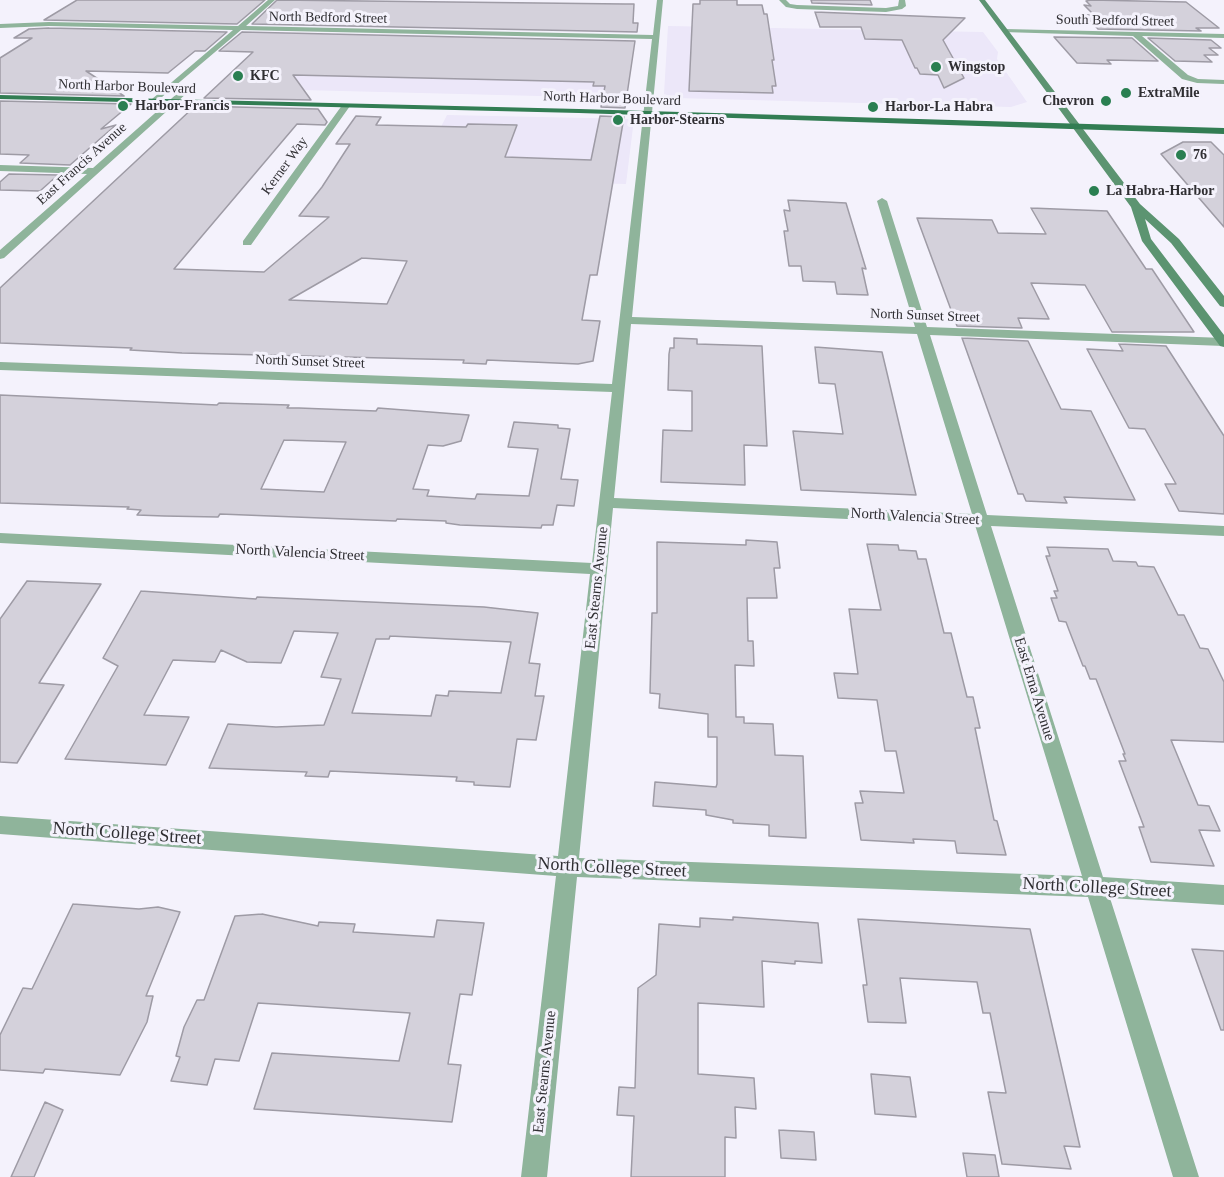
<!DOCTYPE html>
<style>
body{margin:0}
canvas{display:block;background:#f4f2fc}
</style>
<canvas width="1224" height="1177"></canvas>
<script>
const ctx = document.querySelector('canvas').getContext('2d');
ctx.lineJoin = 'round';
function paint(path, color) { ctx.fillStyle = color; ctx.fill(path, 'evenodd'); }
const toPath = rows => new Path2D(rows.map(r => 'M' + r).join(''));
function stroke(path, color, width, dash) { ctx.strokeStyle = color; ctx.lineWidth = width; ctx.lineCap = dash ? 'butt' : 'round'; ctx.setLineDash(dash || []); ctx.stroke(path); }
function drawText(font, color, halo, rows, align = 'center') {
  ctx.font = font + ' Georgia,serif'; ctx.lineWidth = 6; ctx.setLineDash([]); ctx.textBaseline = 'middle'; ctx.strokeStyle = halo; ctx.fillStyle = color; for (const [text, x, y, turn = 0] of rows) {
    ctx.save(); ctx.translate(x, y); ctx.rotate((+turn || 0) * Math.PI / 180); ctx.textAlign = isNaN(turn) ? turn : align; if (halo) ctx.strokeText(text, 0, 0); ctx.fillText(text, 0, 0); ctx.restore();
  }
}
paint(toPath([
 [668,26,983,32,998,52,997,59,1027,102,1011,107,676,98,664,94],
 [293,56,632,64,627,95,618,98,262,89],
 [447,115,634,119,626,184,415,178]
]), '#ece7f9');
const building = toPath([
 [77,0,265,0,237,24,44,20,77,0],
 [277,0,625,4,634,4,633,23,638,23,637,32,252,24,277,0],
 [700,0,737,0,737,5,762,5,764,14,767,14,774,60,772,60,776,86,772,86,773,93,689,91,693,4,700,4,700,0],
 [811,0,870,0,872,5,812,3,811,0],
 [1091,0,1186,2,1219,28,1196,28,1201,31,1098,29,1085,15,1094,15,1084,5,1091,6,1086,1,1091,0],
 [815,12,965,18,943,40,964,78,944,88,938,75,920,74,917,68,915,68,902,40,865,39,861,27,820,27,815,12],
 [49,28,227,32,205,51,195,51,168,73,86,71,124,96,0,93,0,58,32,38,14,38,29,29,49,28],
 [242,32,635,41,625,108,601,107,605,86,593,86,594,82,293,75,311,100,204,98,253,52,219,51,242,32],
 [1054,37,1132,38,1158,61,1107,60,1111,64,1077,63,1054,37],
 [1148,38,1211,40,1221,48,1209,48,1218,55,1204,55,1212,62,1175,61,1148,38],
 [0,101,131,104,101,129,116,125,70,165,20,163,29,155,0,154,0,101],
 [195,106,318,109,327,122,325,125,297,124,174,269,264,272,329,217,299,216,322,187,350,144,336,144,356,116,381,117,376,125,466,127,468,124,517,125,505,157,591,160,600,116,624,117,597,275,590,275,582,320,600,321,593,361,578,364,487,360,486,364,463,363,464,360,182,353,130,350,132,348,0,343,0,288,195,106],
 [362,258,407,261,387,304,289,300,362,258],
 [1183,142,1211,142,1224,155,1224,227,1161,154,1183,142],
 [9,174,58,175,40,191,0,190,0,182,9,174],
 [788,200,846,203,866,269,862,268,868,295,837,294,835,282,803,281,801,266,789,266,784,231,788,231,784,210,790,211,788,200],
 [1031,208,1107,211,1146,269,1152,269,1194,332,1112,332,1085,285,1031,283,1049,319,1018,318,1022,328,957,326,917,218,992,220,998,233,1046,234,1031,208],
 [674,338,697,339,697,344,762,346,767,446,744,445,745,485,661,482,663,430,692,431,692,391,668,390,669,354,670,348,674,348,674,338],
 [962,338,1028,341,1061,409,1091,411,1135,500,1064,497,1067,503,1026,501,1023,494,1018,494,962,338],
 [1119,344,1166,346,1224,436,1224,514,1179,511,1165,484,1176,484,1154,445,1145,429,1129,428,1087,349,1123,351,1119,344],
 [815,347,882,352,916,495,801,490,793,431,843,434,835,384,819,383,815,347],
 [0,395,217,405,219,403,289,405,287,408,299,408,376,411,378,408,469,415,461,441,443,446,428,445,413,489,429,490,427,496,475,499,477,494,529,496,538,449,508,447,514,422,558,425,558,428,570,429,561,479,578,480,574,506,557,505,553,525,542,525,541,528,460,525,446,523,446,521,397,519,396,521,220,514,218,517,164,516,137,515,141,510,127,509,129,507,0,503,0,395],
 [284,440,346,442,324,492,261,489,284,440],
 [746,540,777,542,780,568,774,568,777,598,747,598,748,641,753,641,754,666,735,665,736,717,744,717,744,723,773,724,775,755,803,756,806,838,769,836,769,825,733,823,733,820,706,815,706,810,653,806,655,782,716,787,717,784,717,737,708,737,708,714,659,708,660,694,650,693,652,613,657,613,657,542,746,545,746,540],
 [867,544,898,545,899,550,916,551,918,559,926,559,944,633,951,633,967,697,973,697,980,728,975,728,994,820,997,821,1006,855,957,853,955,841,913,839,914,843,861,840,855,803,863,803,860,791,904,793,896,751,885,751,877,700,838,698,834,673,858,674,849,609,881,610,867,544],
 [1047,547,1108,549,1113,561,1136,562,1138,566,1154,567,1178,615,1184,615,1200,648,1208,649,1224,682,1224,742,1171,740,1198,805,1209,806,1220,831,1199,830,1214,866,1151,862,1139,827,1144,827,1119,761,1126,761,1123,754,1125,754,1096,679,1090,679,1085,666,1083,666,1069,630,1066,622,1059,621,1051,598,1057,598,1054,591,1058,591,1046,556,1050,556,1047,547],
 [27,581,101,584,39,683,64,685,17,763,0,762,0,619,27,581],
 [141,591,256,599,257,597,484,607,538,613,529,663,540,664,535,696,544,696,536,740,517,739,510,787,474,785,474,782,456,781,457,777,330,771,328,777,305,776,307,772,209,768,228,724,276,727,324,725,341,679,321,677,338,633,294,631,281,663,247,662,221,650,215,662,173,660,144,715,189,717,166,765,65,759,118,666,103,658,141,591],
 [390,636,511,642,501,693,449,691,448,696,436,695,431,716,352,713,376,639,389,639,390,636],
 [73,904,139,909,158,907,180,912,146,996,153,996,147,1022,120,1075,45,1069,43,1073,0,1070,0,1035,23,988,32,989,73,904],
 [262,914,318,926,319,922,355,924,353,932,434,937,437,920,484,923,472,995,460,994,448,1064,461,1065,452,1122,254,1109,272,1053,399,1061,410,1013,258,1003,239,1061,215,1059,207,1085,171,1081,180,1057,176,1056,184,1027,197,1000,204,1000,235,916,262,914],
 [733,917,818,923,822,963,795,961,795,964,762,961,764,1007,698,1003,698,1074,754,1078,756,1109,735,1107,736,1138,725,1137,725,1177,631,1177,634,1116,617,1115,619,1087,635,1088,638,988,656,975,659,924,700,927,700,918,733,920,733,917],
 [858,919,1030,929,1080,1147,1064,1146,1071,1169,1002,1164,988,1092,1006,1093,990,1013,983,1013,977,982,900,978,906,1023,868,1022,863,985,867,985,858,919],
 [1192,949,1224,951,1224,1030,1221,1030,1192,949],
 [871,1074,910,1077,916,1117,875,1114,871,1074],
 [45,1102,63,1110,34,1177,11,1177,45,1102],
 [779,1130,814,1132,816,1160,781,1158,779,1130],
 [963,1153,995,1155,999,1177,967,1177,963,1153]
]);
paint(building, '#d4d1db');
stroke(building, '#9e9ba5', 1.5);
paint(toPath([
 [268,0,275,0,246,26,653,35,657,0,663,0,632,317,915,327,877,201,882,198,887,201,927,327,1224,338,1224,346,930,335,987,515,1224,526,1224,536,991,526,1103,877,1224,885,1224,905,1110,898,1199,1177,1173,1177,1088,897,577,877,547,1177,521,1177,556,876,0,834,0,816,558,856,590,574,0,543,0,533,592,563,612,392,0,370,0,362,612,384,652,39,241,30,155,103,152,103,152,99,233,30,49,26,0,28,0,24,49,22,238,26,268,0],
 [631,324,917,334,972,514,614,498,631,324],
 [613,508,975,525,1082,876,579,858,613,508],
 [779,0,786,0,790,4,797,5,886,8,898,6,899,0,905,0,906,6,902,9,886,12,797,9,786,7,779,0],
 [1005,29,1224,34,1224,38,1142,36,1188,75,1198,79,1224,80,1224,84,1197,83,1182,79,1133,36,1003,32,1005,29],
 [180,91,187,93,4,258,0,259,0,250,87,174,0,171,0,165,93,168,180,91],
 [343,104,350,106,251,245,243,245,243,241,343,104]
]), '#8fb49b');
paint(toPath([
 [979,0,985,0,1140,204,1179,239,1224,296,1224,307,1220,306,1171,243,1145,219,1151,239,1224,335,1224,347,1220,346,1142,241,1131,207,979,0]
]), '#5c9471');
paint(toPath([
 [0,95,579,109,1224,128,1224,134,579,113,0,99,0,95]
]), '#327d53');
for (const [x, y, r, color] of [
 [936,67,6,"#2a7f51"],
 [238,76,6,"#2a7f51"],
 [1126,93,6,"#2a7f51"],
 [1106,101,6,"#2a7f51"],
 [123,106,6,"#2a7f51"],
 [873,107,6,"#2a7f51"],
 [618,120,6,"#2a7f51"],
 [1181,155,6,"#2a7f51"],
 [1094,191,6,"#2a7f51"]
]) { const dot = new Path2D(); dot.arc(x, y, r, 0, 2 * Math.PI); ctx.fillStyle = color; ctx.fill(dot); stroke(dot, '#f4f2fc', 2); }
drawText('14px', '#2f2e32', '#f4f2fc', [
 ["North Bedford Street",328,18,1],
 ["South Bedford Street",1115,21,1],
 ["North Harbor Boulevard",127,87,2],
 ["North Harbor Boulevard",612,99,2],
 ["East Francis Avenue",82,164,-42],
 ["Kerner Way",285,166,-54],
 ["North Sunset Street",925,316,2],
 ["North Sunset Street",310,362,2]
]);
drawText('bold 14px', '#2f2e32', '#f4f2fc', [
 ["Wingstop",948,67],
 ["KFC",250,76],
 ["ExtraMile",1138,93],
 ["Chevron",1094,101,"right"],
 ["Harbor-Francis",135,106],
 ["Harbor-La Habra",885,107],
 ["Harbor-Stearns",630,120],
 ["76",1193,155],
 ["La Habra-Harbor",1106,191]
], 'left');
drawText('15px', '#2f2e32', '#f4f2fc', [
 ["North Valencia Street",915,517,3],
 ["North Valencia Street",300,553,3],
 ["East Stearns Avenue",597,588,-84],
 ["East Erna Avenue",1034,689,73],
 ["East Stearns Avenue",545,1072,-84]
]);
drawText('18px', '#2f2e32', '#f4f2fc', [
 ["North College Street",127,834,4],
 ["North College Street",612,868,3],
 ["North College Street",1097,888,3]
]);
</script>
